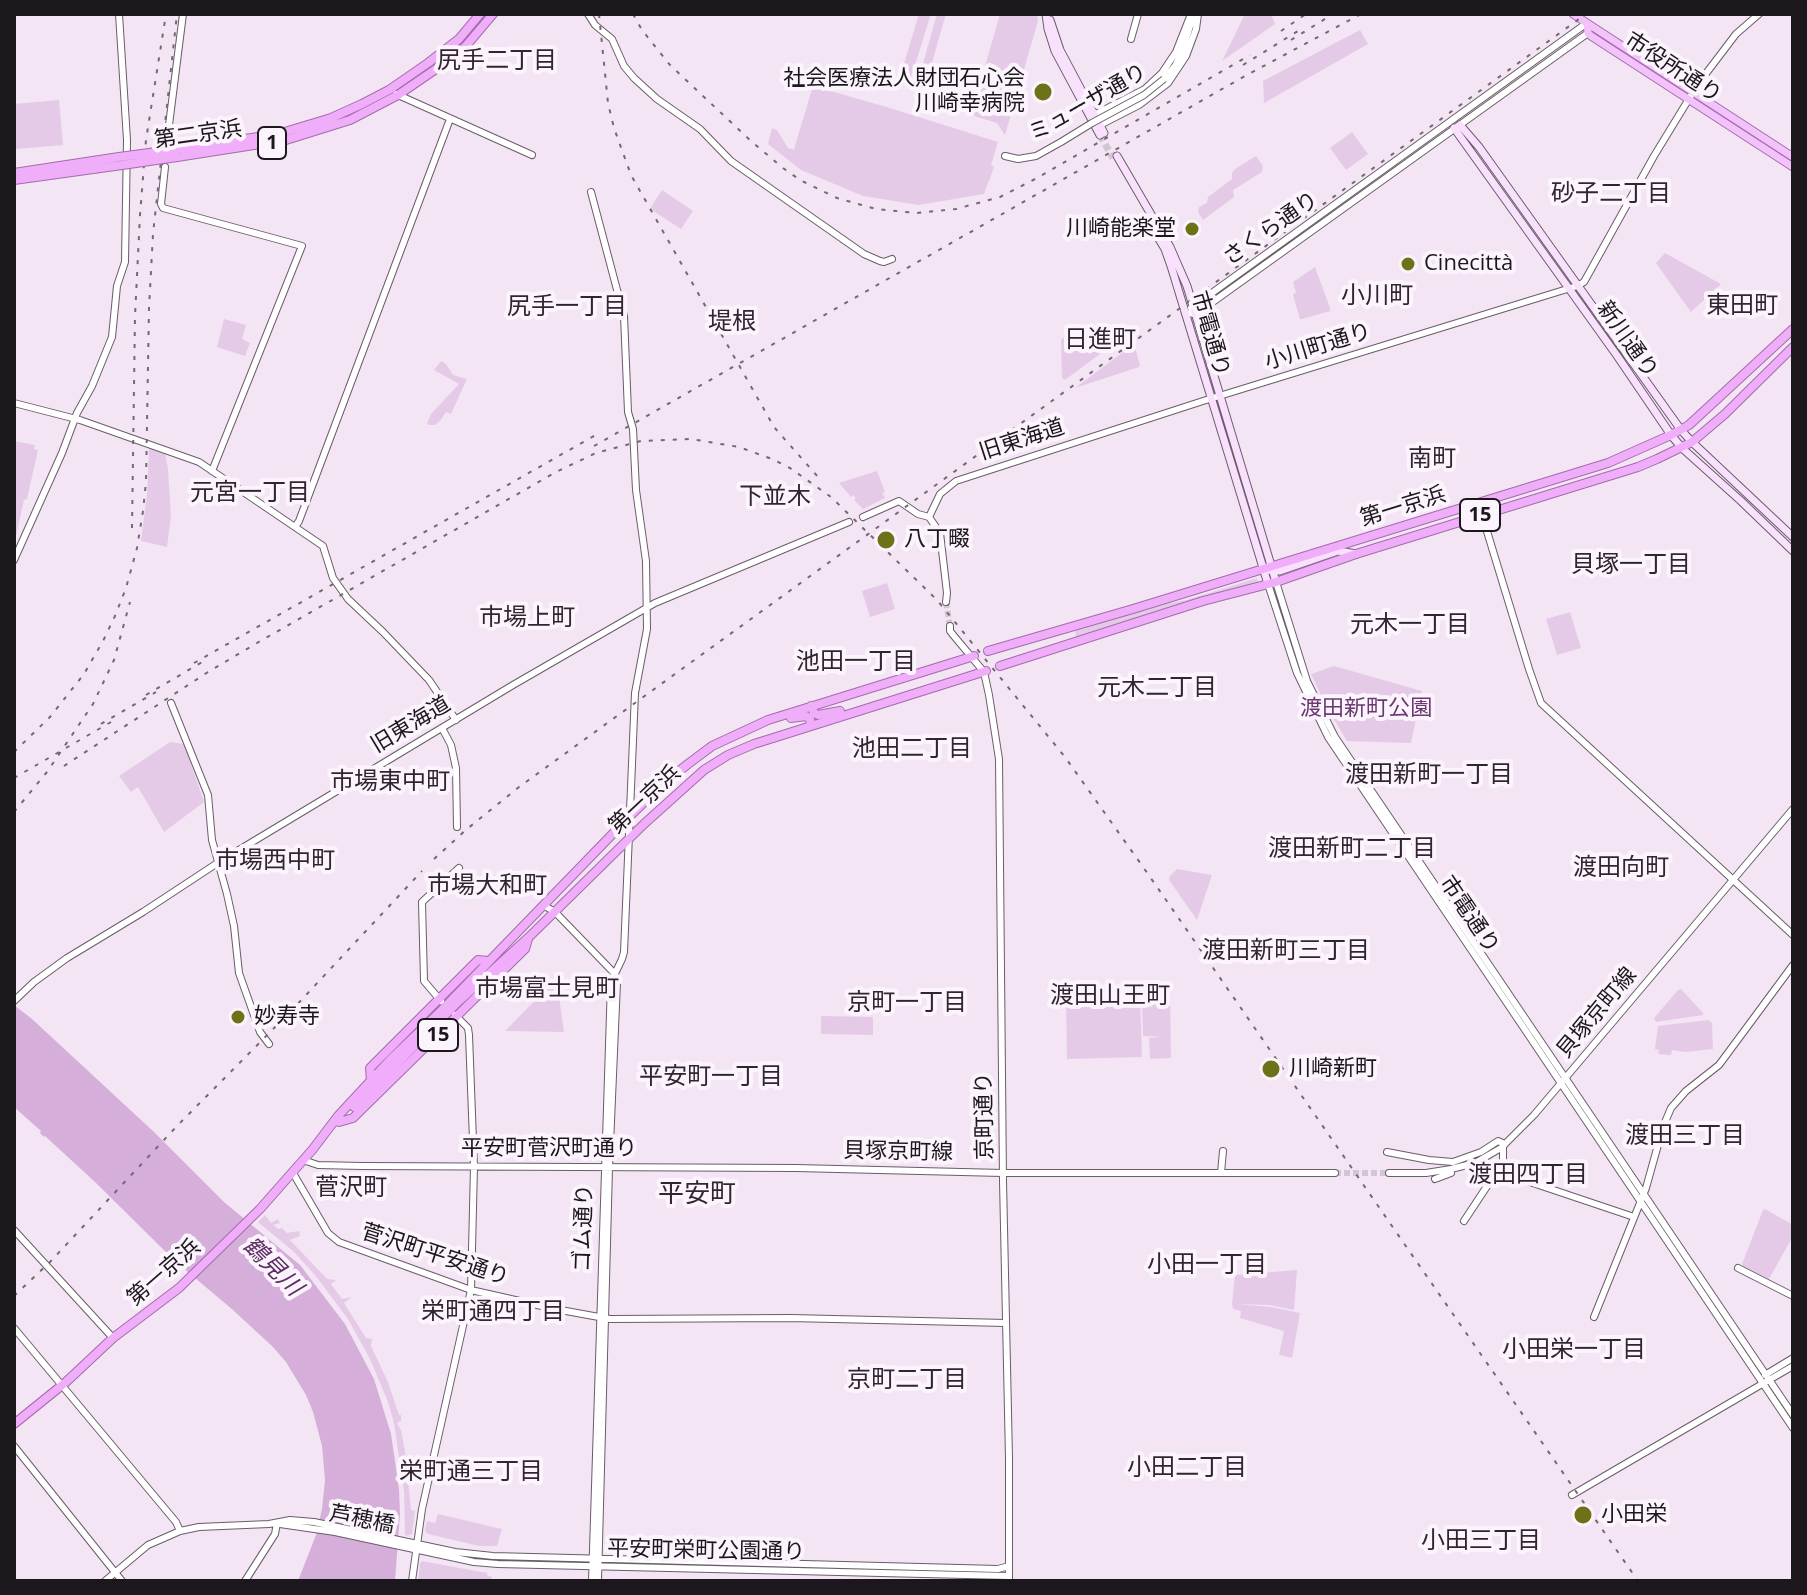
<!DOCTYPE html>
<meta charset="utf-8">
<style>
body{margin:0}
#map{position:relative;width:1807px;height:1595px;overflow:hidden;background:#f3e5f4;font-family:"Open Sans",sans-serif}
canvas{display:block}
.frame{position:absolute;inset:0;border:16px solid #1c171c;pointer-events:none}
</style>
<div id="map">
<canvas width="1807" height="1595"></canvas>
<div class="frame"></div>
</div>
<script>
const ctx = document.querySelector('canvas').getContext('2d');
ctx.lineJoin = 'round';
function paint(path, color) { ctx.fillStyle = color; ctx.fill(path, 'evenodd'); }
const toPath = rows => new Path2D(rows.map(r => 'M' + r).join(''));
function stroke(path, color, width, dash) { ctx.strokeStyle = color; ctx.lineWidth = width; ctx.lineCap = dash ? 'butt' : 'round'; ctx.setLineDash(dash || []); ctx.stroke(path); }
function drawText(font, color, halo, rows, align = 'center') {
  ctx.font = font + ' "Open Sans","Noto Sans JP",sans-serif'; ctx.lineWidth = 8; ctx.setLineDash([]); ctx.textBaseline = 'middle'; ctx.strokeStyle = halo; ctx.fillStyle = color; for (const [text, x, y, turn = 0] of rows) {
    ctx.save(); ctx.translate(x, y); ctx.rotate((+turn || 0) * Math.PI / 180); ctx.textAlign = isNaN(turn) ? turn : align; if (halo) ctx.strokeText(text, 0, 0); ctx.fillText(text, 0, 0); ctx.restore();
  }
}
paint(toPath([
 [919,14,928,14,930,17,915,65,913,64,911,80,896,90],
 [937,14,946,14,920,104,917,103,923,83,918,81],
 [1000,14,1037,14,1038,21,1005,135,997,123,971,115],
 [1245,14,1271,14,1275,24,1222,61],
 [1360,30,1368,44,1264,103,1263,81],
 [813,86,890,108,998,142,991,165,994,167,984,194,919,205,863,196,801,170,768,144,772,128,777,130,788,148,795,150,794,149],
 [59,100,63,145,16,149,14,104],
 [1352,132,1368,154,1346,170,1330,148],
 [1256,156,1263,166,1262,172,1233,190,1234,197,1203,220,1198,212,1199,207,1207,203,1208,197,1232,179,1232,173,1235,169],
 [662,190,693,211,681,229,652,210,651,207],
 [1665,253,1721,284,1691,312,1656,263],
 [1315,267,1330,308,1330,311,1302,319,1300,319,1293,295,1296,292,1293,282],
 [224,319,246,325,242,339,250,343,245,356,217,347],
 [1119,336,1120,339,1065,380,1062,378,1061,340,1063,338],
 [1134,344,1140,365,1139,367,1075,388],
 [441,361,446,364,453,375,467,379,451,414,446,412,441,420,435,425,429,425,427,423,431,414,459,384,434,370],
 [14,441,35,445,34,449,38,450,27,499,24,500,15,540],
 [149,448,165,453,168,469,171,516,167,547,141,541,147,495],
 [877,471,885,492,882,493,885,498,863,509,854,500,856,498,853,495,851,497,839,483],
 [1257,578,1258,583,1200,598,1076,638,1075,629,1165,604,1186,600],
 [887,583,895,609,870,617,862,591],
 [1570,612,1581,648,1557,655,1546,619],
 [1334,666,1422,691,1411,743,1347,741,1327,708,1311,674],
 [170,742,184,744,204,802,164,832,138,787,131,792,119,776],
 [1177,869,1212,875,1197,920,1169,880,1170,876],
 [554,981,557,982,564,1032,505,1031],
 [1681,989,1703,1013,1703,1015,1656,1022,1654,1018,1678,990],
 [1140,997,1142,1057,1067,1059,1066,998],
 [1142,997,1170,997,1171,1058,1150,1059,1149,1038,1161,1037,1143,1036],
 [821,1016,873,1017,873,1035,821,1034],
 [1708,1020,1712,1023,1713,1049,1685,1052,1672,1050,1671,1055,1658,1054,1659,1050,1655,1049,1658,1026],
 [1765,1209,1793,1225,1793,1236,1769,1279,1743,1266,1742,1264,1763,1210],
 [265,1215,271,1223,278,1219,280,1223,273,1225,278,1229,282,1228,287,1233,299,1231,300,1236,290,1240,327,1279,336,1280,331,1284,342,1299,352,1297,344,1303,366,1338,372,1339,371,1346,388,1382,399,1415,401,1415,401,1421,397,1423,401,1430,406,1457,419,1460,422,1457,421,1460,426,1462,412,1460,410,1469,407,1470,411,1510,415,1511,412,1534,405,1536,404,1491,394,1423,388,1402,371,1361,348,1319,315,1275,294,1252,258,1222],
 [1297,1270,1294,1310,1270,1305,1236,1304,1271,1307,1300,1313,1292,1358,1279,1355,1284,1331,1240,1318,1241,1311,1233,1309,1232,1304,1235,1275],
 [438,1514,502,1529,497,1546,479,1546,428,1534,425,1531,427,1521,435,1523],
 [422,1561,487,1573,487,1575,492,1577,491,1581,418,1581,420,1563]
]), '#e5cae8');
paint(toPath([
 [14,1005,32,1019,154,1132,224,1202,300,1265,345,1324,374,1379,391,1434,399,1489,400,1514,395,1581,298,1581,316,1535,322,1509,325,1480,322,1446,313,1412,306,1395,286,1362,273,1347,233,1310,176,1262,95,1182,45,1136,44,1137,40,1133,41,1131,14,1107]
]), '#d5aeda');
stroke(toPath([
 [946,602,950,626],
 [1335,1173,1389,1173]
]), '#d3c6d4', 6, [6, 3]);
stroke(toPath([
 [1100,135,1113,158]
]), '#d3c6d4', 7, [7, 3.5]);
const tertiary = toPath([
 [588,14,595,25,612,39,624,66,634,78,657,99,700,129,731,161,864,254,880,261,884,262,892,259],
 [1131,39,1138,14],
 [1164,79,1175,66,1181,54,1193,17],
 [396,94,532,155],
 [1094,115,1145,89,1162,73,1176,52,1191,14],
 [1100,125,1139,105,1168,83,1186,56,1196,29,1198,14],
 [167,141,183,14],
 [1005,156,1018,159,1036,156,1061,142],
 [165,167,161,204,163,208,302,246,212,471],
 [591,192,624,316,628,412,633,429,636,490,646,561,647,629,635,693,624,952,622,959,611,982,592,1581],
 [1191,308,1587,23],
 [1185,313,1196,314,1588,33],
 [14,403,80,420,199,462,323,546,333,578,348,599,383,632,429,680,456,720],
 [1482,515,1529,669,1541,703,1793,935],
 [863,517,899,501,918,514,929,517],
 [929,517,940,494,956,481,1203,401,1577,286,1584,282,1654,156,1698,84,1736,34,1759,14],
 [929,517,940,533,947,593,946,602],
 [295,527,299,521,450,119],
 [14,560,62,453,77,413,92,386,112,337,117,286,125,262,127,140,119,14],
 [1276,582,1307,681,1335,737,1793,1415],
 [1268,584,1297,673,1328,737,1793,1428],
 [950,626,950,631,954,636,984,672,989,695,999,759,1003,1181,1009,1458,1009,1581],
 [171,703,208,795,212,840,227,894,234,926,239,973,260,1032,269,1044],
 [442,728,451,745,456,768,457,827],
 [543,905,555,912,614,973],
 [14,1001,34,982,67,958,143,912,219,862,513,685,655,603,849,522],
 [441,1001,424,981,422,902,459,868],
 [1387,1152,1429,1160,1453,1162,1481,1152,1498,1141,1505,1144],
 [303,1160,318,1165,362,1166,796,1168,1003,1173,1335,1173],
 [1497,1171,1634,1217],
 [293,1173,328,1233,339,1242,471,1290,555,1309,610,1319,790,1318,1006,1323],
 [1221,1173,1223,1151],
 [1389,1173,1426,1173,1451,1169,1475,1163,1501,1148,1534,1115,1793,809],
 [1435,1179,1451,1173],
 [1464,1221,1503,1162,1503,1146],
 [14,1230,113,1338],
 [1738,1268,1793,1296],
 [1594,1317,1646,1188,1663,1127,1671,1108,1686,1091,1719,1065,1793,965],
 [14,1328,176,1522,180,1531],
 [1765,1375,1793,1358],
 [14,1446,122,1581],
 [1572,1495,1793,1366],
 [280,1524,335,1532,474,1562,498,1564,1009,1576],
 [105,1581,148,1545,180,1531,199,1527,269,1524,290,1520,314,1522,455,1552,493,1556,998,1569,1009,1566],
 [245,1581,275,1534,277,1523],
 [412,1581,422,1509,471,1290,474,1167,469,1035,468,1028,455,1015],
 [598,1581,609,1168,617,982,614,973]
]);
const secondary = toPath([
 [1046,14,1048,29,1055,51,1100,135],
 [1050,20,1060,50,1104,133],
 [1460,125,1479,147,1681,430,1692,442,1793,537],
 [1454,128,1618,357,1671,435,1682,448,1741,501,1793,551],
 [1117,156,1170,247,1187,286,1276,582],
 [1153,229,1165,249,1171,266,1268,584],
 [1268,570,1280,571,1338,551,1357,554]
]);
const primary = toPath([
 [1573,14,1793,157],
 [1587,23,1588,33,1591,36,1793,167]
]);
const trunk = toPath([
 [179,149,278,134,331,118,362,104,389,90,428,63,459,39,480,14],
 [177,157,286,140,350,120,398,95,436,69,465,47,493,14],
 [14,173,119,157],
 [14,180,122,165],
 [988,651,1133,609,1608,463,1671,435,1689,425,1793,329],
 [1000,666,1203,601,1276,582,1356,554,1638,467,1657,459,1692,442,1725,414,1793,347],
 [811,706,814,713,818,715,840,711],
 [791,718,806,716,810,719,811,725],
 [371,1081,370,1068,478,960,488,961],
 [354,1107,458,1002,528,938,644,824,704,770,728,755,754,744,986,671],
 [339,1122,353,1118,525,949,528,939],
 [14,1424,66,1382,113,1338,179,1288,260,1209,313,1149,338,1116,390,1060,438,1014,629,817,664,783,688,764,712,746,768,720,974,656]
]);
stroke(tertiary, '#695d6a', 8);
stroke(secondary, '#695d6a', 9);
stroke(primary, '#a36cab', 9);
stroke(trunk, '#a36cab', 10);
stroke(tertiary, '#fff', 6);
stroke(secondary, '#f9e0fd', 7);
stroke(primary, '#f4c2fb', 7);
stroke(trunk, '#f0aefa', 8);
stroke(toPath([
 [599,14,608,103,614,128,631,175,774,427,819,478],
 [633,14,642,30,670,65,752,142,783,168,800,180,837,198,876,209,896,211,917,213,956,209,1000,197,1037,178,1250,55],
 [1281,31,1306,14],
 [1291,40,1333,14],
 [1243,65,1298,31],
 [594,446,1245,76,1361,14],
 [132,528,135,316,140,215,146,140,166,14],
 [194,663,601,432],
 [146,695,204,661],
 [101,724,156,692],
 [14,752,50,717,84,674,103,641,115,616,126,588,137,548,143,511,146,482,149,308,153,234,177,14],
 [64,766,208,672,257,643,556,472,596,453,641,441,691,439,739,447,772,459,790,468,831,497,937,600,1065,757,1148,874,1638,1581],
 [14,778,111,722],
 [14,812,47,772,93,704,114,660,130,602],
 [434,859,467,829,519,787,1586,14],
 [14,1296,50,1262,177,1126,292,1010,422,871]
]), '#726972', 2, [4, 8]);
const tertiaryBridge = toPath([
 [1061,142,1092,123,1144,95,1164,79]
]);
const trunkBridge = toPath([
 [119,157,179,149],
 [122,165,177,157]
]);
stroke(tertiaryBridge, '#695d6a', 8, []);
stroke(trunkBridge, '#a36cab', 10, []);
stroke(tertiaryBridge, '#fff', 6);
stroke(trunkBridge, '#f0aefa', 8);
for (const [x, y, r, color] of [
 [1043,92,10,"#6d7218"],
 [1192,229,8,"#6d7218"],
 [1408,264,8,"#6d7218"],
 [886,540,10,"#6d7218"],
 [238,1017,8,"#6d7218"],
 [1271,1069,10,"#6d7218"],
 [1583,1515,10,"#6d7218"]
]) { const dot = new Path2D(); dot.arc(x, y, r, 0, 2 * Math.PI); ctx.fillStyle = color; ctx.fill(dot); stroke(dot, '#fcf4fd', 3); }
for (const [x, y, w] of [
 [272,143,28],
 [1480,515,40],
 [438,1035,40]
]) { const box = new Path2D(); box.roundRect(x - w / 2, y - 16, w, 32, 6); ctx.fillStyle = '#fcf4fd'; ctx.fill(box); stroke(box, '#1c171c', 2); }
drawText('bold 20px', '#1c171c', null, [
 ["1",272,143],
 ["15",1480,515],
 ["15",438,1035]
]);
drawText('22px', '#1c171c', '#fcf4fd', [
 ["市役所通り",1673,68,33],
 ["ミューザ通り",1088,103,-30],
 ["第二京浜",198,135,-8],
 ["さくら通り",1271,229,-35],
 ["市電通り",1210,334,74],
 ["新川通り",1627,340,55],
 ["小川町通り",1318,347,-17],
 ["旧東海道",1022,440,-18],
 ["第一京浜",1403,507,-17],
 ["旧東海道",411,725,-31],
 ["第一京浜",645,800,-43],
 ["市電通り",1469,915,56],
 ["貝塚京町線",1597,1013,-50],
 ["京町通り",985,1116,-91],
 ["平安町菅沢町通り",549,1149],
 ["貝塚京町線",898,1152,1],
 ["ゴム通り",584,1228,-88],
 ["菅沢町平安通り",435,1255,18],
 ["第一京浜",164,1273,-41],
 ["芦穂橋",362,1520,11],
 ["平安町栄町公園通り",706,1551,1]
]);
drawText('22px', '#1c171c', '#fcf4fd', [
 ["社会医療法人財団石心会",1025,79,"right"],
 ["川崎幸病院",1025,104,"right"],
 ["川崎能楽堂",1176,229,"right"],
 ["Cinecittà",1424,264],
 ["八丁畷",904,540],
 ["妙寿寺",254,1017],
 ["川崎新町",1289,1069],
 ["小田栄",1601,1515]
], 'left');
drawText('22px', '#693970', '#fcf4fd', [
 ["渡田新町公園",1366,709]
]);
drawText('24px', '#302531', '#fcf4fd', [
 ["尻手二丁目",497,61],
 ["砂子二丁目",1611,194],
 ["小川町",1377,296],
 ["東田町",1742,306],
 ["尻手一丁目",567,307],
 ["堤根",732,322],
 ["日進町",1100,340],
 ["南町",1432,459],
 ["元宮一丁目",250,493],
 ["下並木",775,497],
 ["貝塚一丁目",1631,565],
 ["市場上町",527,618],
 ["元木一丁目",1410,625],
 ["池田一丁目",856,662],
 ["元木二丁目",1157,688],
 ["池田二丁目",912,749],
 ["渡田新町一丁目",1429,775],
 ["市場東中町",390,782],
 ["渡田新町二丁目",1352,849],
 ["市場西中町",275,861],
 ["渡田向町",1621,868],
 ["市場大和町",487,886],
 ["渡田新町三丁目",1286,951],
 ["市場富士見町",547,989],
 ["渡田山王町",1110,996],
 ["京町一丁目",907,1003],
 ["平安町一丁目",711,1077],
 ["渡田三丁目",1685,1136],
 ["渡田四丁目",1528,1175],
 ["菅沢町",351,1188],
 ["小田一丁目",1207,1265],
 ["栄町通四丁目",493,1312],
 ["小田栄一丁目",1574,1350],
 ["京町二丁目",907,1380],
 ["小田二丁目",1187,1468],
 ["栄町通三丁目",471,1472],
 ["小田三丁目",1481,1541]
]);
drawText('italic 24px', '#5e2f65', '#fcf4fd', [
 ["鶴見川",272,1267,45]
]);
drawText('26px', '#302531', '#fcf4fd', [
 ["平安町",697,1195]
]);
</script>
